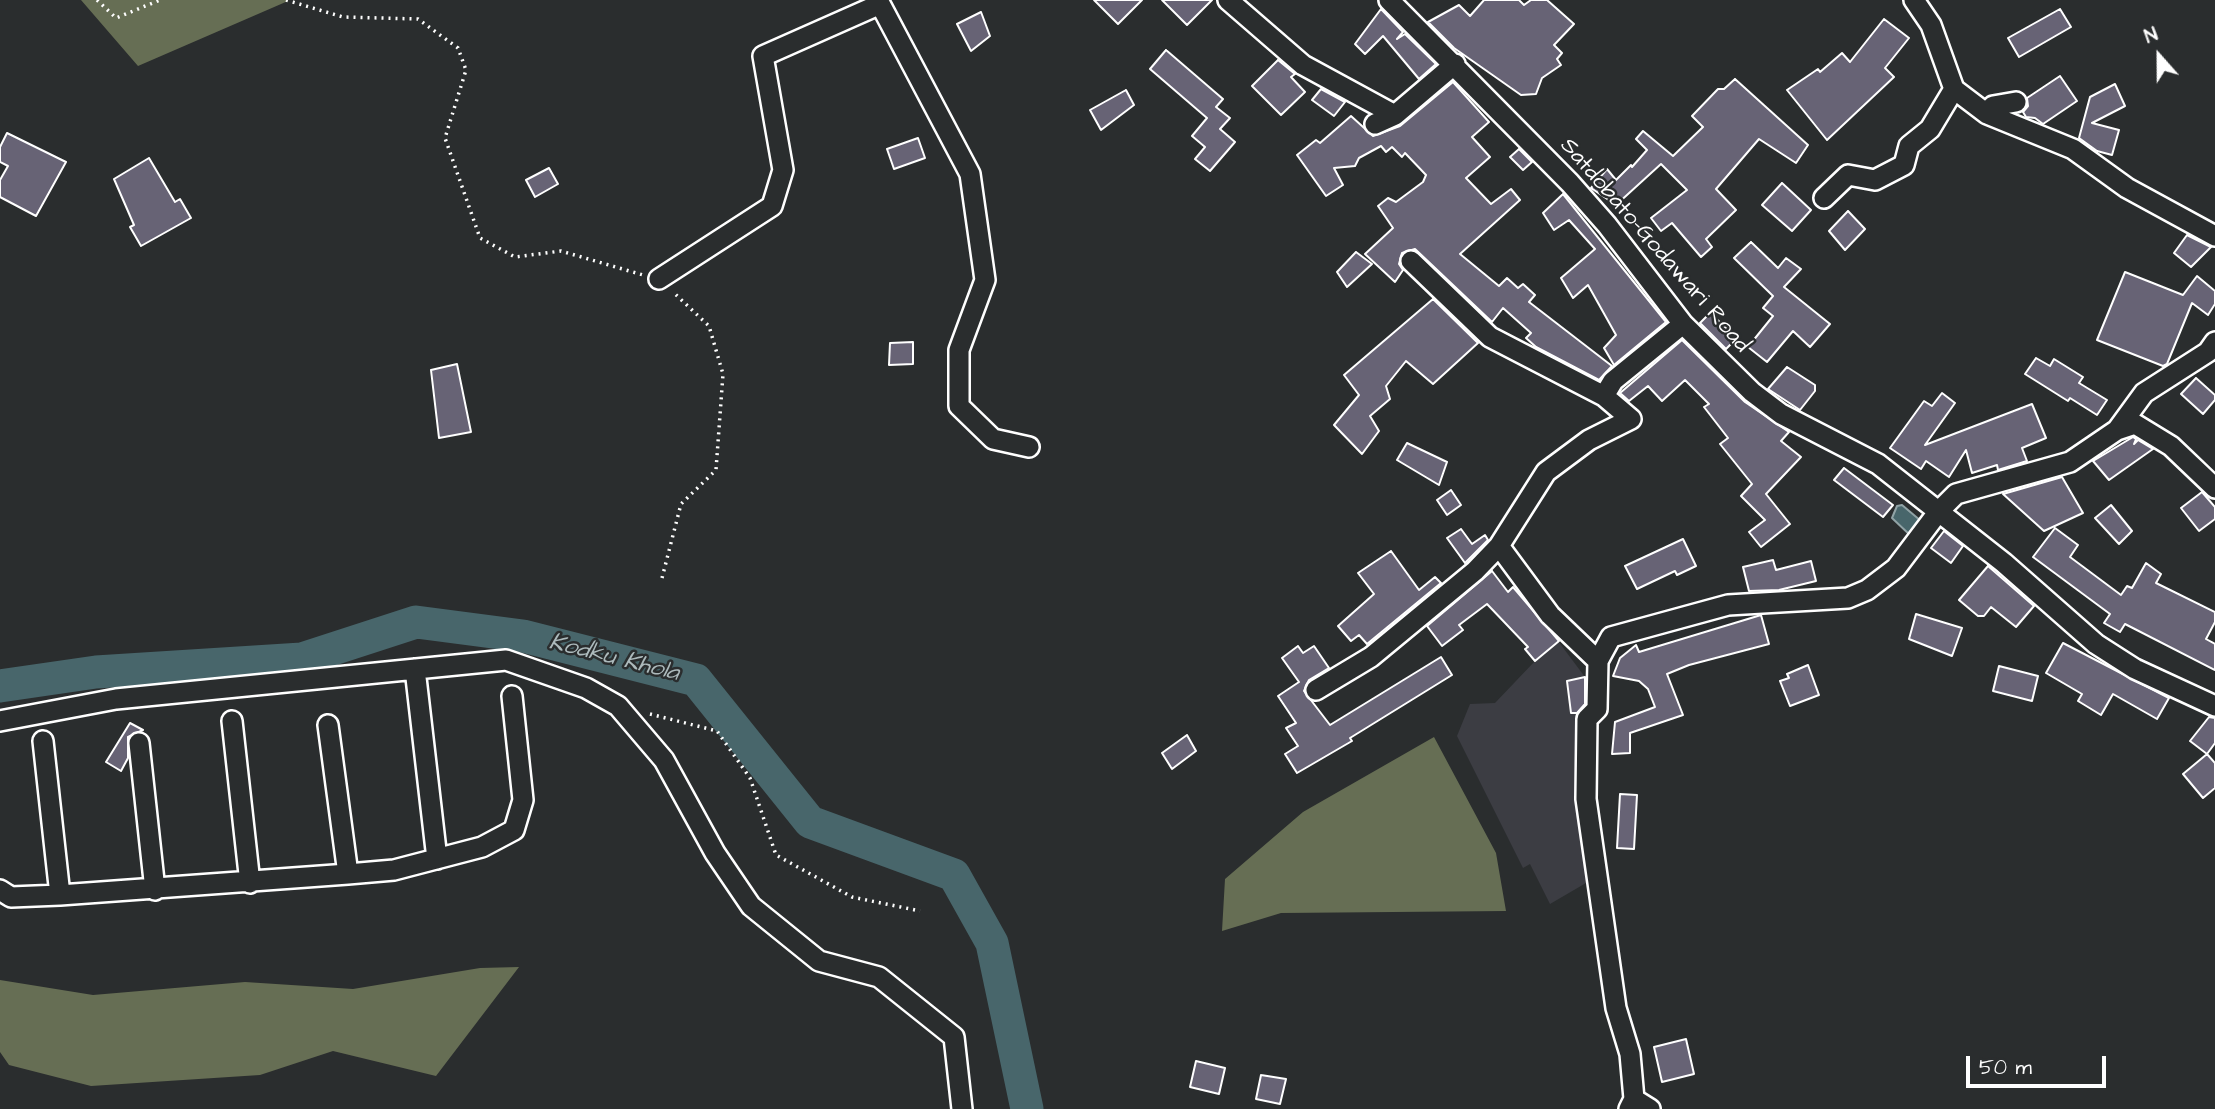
<!DOCTYPE html>
<style>
body{margin:0}
#map{position:relative;width:2215px;height:1109px;overflow:hidden;background:#2a2d2e;font-family:"Architects Daughter",sans-serif}
canvas{display:block}
.north{position:absolute;left:2124px;top:21px;width:70px;height:70px;-webkit-text-stroke:5px #2a2d2e;paint-order:stroke;rotate:339deg;font-size:19px;font-weight:700;line-height:28px;text-align:center;color:#fff}
.north::after{content:'';display:block;margin:auto;width:24px;height:32px;background:#fff;clip-path:polygon(50% 0,100% 100%,50% 72%,0 100%)}
.scale{position:absolute;left:1966px;top:1056px;width:140px;height:32px;box-sizing:border-box;border:4px solid #fff;border-top:0;padding-left:9px;font-size:21px;line-height:24px;white-space:nowrap;color:#fff;-webkit-text-stroke:5px #2a2d2e;paint-order:stroke}
</style>
<div id="map">
<canvas width="2215" height="1109"></canvas>
<div class="north">N</div>
<div class="scale">50 m</div>
</div>
<script>
const ctx = document.querySelector('canvas').getContext('2d');
ctx.lineJoin = 'round';
function paint(path, color) { ctx.fillStyle = color; ctx.fill(path, 'evenodd'); }
const toPath = rows => new Path2D(rows.map(r => 'M' + r).join(''));
function stroke(path, color, width, dash) { ctx.strokeStyle = color; ctx.lineWidth = width; ctx.lineCap = dash ? 'butt' : 'round'; ctx.setLineDash(dash || []); ctx.stroke(path); }
function drawText(font, color, halo, rows, align = 'center') {
  ctx.font = font + ' "Architects Daughter",sans-serif'; ctx.lineWidth = 5; ctx.setLineDash([]); ctx.textBaseline = 'middle'; ctx.strokeStyle = halo; ctx.fillStyle = color; for (const [text, x, y, turn = 0] of rows) {
    ctx.save(); ctx.translate(x, y); ctx.rotate((+turn || 0) * Math.PI / 180); ctx.textAlign = isNaN(turn) ? turn : align; if (halo) ctx.strokeText(text, 0, 0); ctx.fillText(text, 0, 0); ctx.restore();
  }
}
paint(toPath([
 [1549,629,1585,677,1595,744,1598,876,1550,904,1530,864,1523,868,1457,736,1470,704,1495,703,1535,661,1525,649]
]), '#3c3d43');
paint(toPath([
 [81,0,288,0,288,1,138,66],
 [1434,737,1496,853,1506,911,1281,913,1222,931,1225,879,1303,812],
 [519,967,436,1076,333,1051,260,1075,91,1086,9,1065,0,1052,0,980,93,995,245,982,353,989,480,968]
]), '#666e54');
const water = toPath([
 [1902,505,1921,521,1911,536,1892,518,1897,506,1902,505]
]);
paint(water, '#48666b');
stroke(water, '#91a3a6', 2);
stroke(toPath([
 [0,686,96,672,302,659,416,622,523,636,696,680,810,822,954,875,992,943,1027,1109]
]), '#48666b', 33);
const building = toPath([
 [1094,0,1142,0,1118,24,1094,0],
 [1162,0,1212,0,1187,25,1162,0],
 [1484,0,1519,0,1524,5,1531,0,1547,0,1574,24,1554,45,1562,53,1557,59,1561,65,1542,78,1536,94,1521,95,1454,48,1428,22,1459,5,1470,16,1484,0],
 [1381,9,1403,32,1397,39,1405,34,1436,64,1419,79,1383,36,1365,54,1355,44,1381,9],
 [2060,9,2071,27,2019,57,2008,38,2060,9],
 [981,12,990,36,971,51,957,24,981,12],
 [1884,19,1909,38,1885,68,1894,77,1827,140,1787,90,1818,69,1820,72,1842,53,1850,62,1884,19],
 [1166,50,1223,99,1216,107,1230,118,1220,129,1235,142,1210,171,1195,159,1205,147,1192,136,1207,118,1150,69,1166,50],
 [1278,60,1295,74,1291,77,1305,92,1281,115,1252,86,1278,60],
 [2060,76,2077,101,2043,124,2035,118,2026,117,2023,112,2028,106,2027,98,2060,76],
 [1735,79,1808,145,1796,163,1759,139,1716,189,1736,210,1706,239,1712,247,1701,257,1672,223,1661,231,1651,218,1687,190,1661,164,1616,205,1591,188,1607,169,1616,180,1631,165,1632,167,1647,150,1636,139,1643,131,1673,156,1703,127,1692,116,1718,89,1724,89,1735,79],
 [1453,82,1489,122,1472,137,1490,157,1466,178,1491,204,1511,189,1520,200,1460,254,1499,286,1507,278,1518,288,1523,284,1535,295,1529,302,1612,366,1599,380,1536,347,1526,338,1531,333,1503,308,1492,322,1415,249,1402,253,1399,264,1403,270,1395,282,1365,254,1393,228,1378,206,1388,198,1396,202,1423,182,1426,175,1405,153,1402,157,1392,147,1386,152,1381,146,1359,158,1355,166,1334,168,1343,185,1326,196,1297,155,1316,140,1320,143,1351,116,1373,136,1400,126,1453,82],
 [2115,84,2125,106,2092,123,2119,130,2112,155,2097,151,2079,138,2090,97,2115,84],
 [1321,89,1345,102,1334,116,1312,100,1321,89],
 [1126,90,1134,105,1101,130,1090,110,1126,90],
 [7,133,66,162,36,216,0,197,0,180,8,166,0,162,0,147,7,133],
 [918,138,925,158,894,169,887,149,918,138],
 [1519,149,1532,162,1523,170,1510,157,1519,149],
 [149,158,175,202,180,199,191,218,141,246,130,227,134,225,114,179,149,158],
 [549,168,558,184,535,197,526,180,549,168],
 [1782,183,1811,210,1792,231,1762,205,1782,183],
 [1563,194,1666,322,1614,365,1604,348,1616,335,1588,285,1573,298,1561,278,1595,249,1569,220,1554,230,1543,213,1563,194],
 [1848,211,1865,229,1845,250,1829,231,1848,211],
 [2187,235,2211,247,2191,267,2174,253,2187,235],
 [1751,242,1778,268,1786,258,1801,269,1784,287,1830,324,1810,347,1793,331,1767,362,1748,347,1773,316,1763,308,1773,296,1734,258,1751,242],
 [1356,252,1372,264,1347,287,1337,272,1356,252],
 [2125,272,2183,295,2197,276,2215,291,2215,304,2208,315,2192,303,2167,364,2163,366,2097,340,2125,272],
 [1433,299,1478,343,1433,384,1406,361,1386,386,1390,399,1370,416,1379,431,1362,454,1334,425,1359,395,1344,375,1433,299],
 [1710,313,1737,338,1726,349,1700,323,1710,313],
 [1682,340,1745,402,1789,432,1781,441,1801,457,1766,494,1790,524,1761,547,1749,532,1765,520,1741,496,1752,484,1720,444,1728,438,1704,407,1709,404,1685,380,1662,401,1648,386,1629,401,1620,393,1682,340],
 [913,342,913,364,889,365,890,343,913,342],
 [2036,358,2050,366,2054,359,2083,377,2079,383,2107,400,2097,415,2070,398,2068,401,2025,374,2036,358],
 [457,364,471,432,439,438,431,370,457,364],
 [1787,367,1815,385,1815,391,1800,410,1768,389,1787,367],
 [2196,378,2215,395,2215,400,2203,414,2181,394,2196,378],
 [1942,393,1955,403,1925,445,2032,404,2046,438,2022,448,2027,461,1998,470,1997,465,1972,473,1966,450,1949,477,1926,461,1921,469,1890,448,1924,401,1932,406,1942,393],
 [2133,437,2136,439,2134,444,2138,440,2153,449,2109,480,2093,461,2133,437],
 [1407,443,1447,462,1439,485,1397,460,1407,443],
 [1844,468,1893,505,1883,517,1834,480,1844,468],
 [2062,477,2083,513,2044,531,2003,494,2062,477],
 [1451,490,1461,505,1447,515,1437,500,1451,490],
 [2202,492,2215,507,2215,519,2199,531,2181,508,2202,492],
 [2111,505,2132,531,2119,544,2095,518,2111,505],
 [2055,528,2078,545,2070,557,2121,595,2127,586,2132,588,2146,563,2161,574,2156,583,2215,612,2215,622,2206,639,2215,644,2215,670,2125,624,2120,632,2104,623,2110,614,2033,557,2055,528],
 [1461,529,1472,544,1485,535,1488,540,1465,563,1447,538,1461,529],
 [1944,531,1963,546,1951,563,1931,548,1944,531],
 [1683,539,1696,566,1677,575,1675,571,1637,589,1625,566,1683,539],
 [1391,551,1419,590,1435,577,1441,583,1367,644,1359,635,1351,641,1338,626,1374,594,1358,573,1391,551],
 [1773,560,1776,570,1811,561,1816,581,1779,590,1749,591,1743,567,1773,560],
 [1988,566,2034,606,2016,627,1991,607,1984,616,1978,616,1959,600,1988,566],
 [1492,571,1508,592,1513,587,1559,641,1535,661,1525,649,1528,647,1487,604,1459,625,1463,630,1442,646,1427,626,1492,571],
 [1916,614,1962,628,1952,656,1909,639,1916,614],
 [1761,615,1769,644,1689,665,1667,674,1683,715,1630,733,1630,753,1612,754,1615,722,1655,707,1648,689,1639,681,1613,676,1620,658,1636,645,1639,652,1761,615],
 [2063,643,2169,698,2157,719,2113,694,2101,715,2078,701,2082,694,2046,673,2063,643],
 [1298,646,1303,653,1314,646,1329,668,1309,680,1304,691,1330,725,1441,657,1452,675,1350,738,1352,741,1297,773,1285,754,1298,746,1286,728,1296,723,1278,696,1299,682,1282,658,1298,646],
 [1808,665,1819,695,1790,706,1780,681,1789,678,1787,674,1808,665],
 [1999,666,2038,676,2032,701,1993,691,1999,666],
 [1585,677,1585,704,1577,713,1571,713,1567,681,1585,677],
 [2209,717,2215,718,2215,743,2207,754,2190,741,2209,717],
 [130,723,143,730,128,737,128,758,121,771,106,762,130,723],
 [1187,735,1196,751,1172,769,1162,753,1187,735],
 [2207,754,2215,763,2215,788,2203,798,2183,774,2207,754],
 [1620,794,1637,795,1634,849,1617,848,1620,794],
 [1686,1039,1694,1074,1662,1082,1654,1047,1686,1039],
 [1196,1061,1225,1068,1219,1094,1190,1087,1196,1061],
 [1261,1075,1286,1079,1280,1104,1256,1099,1261,1075]
]);
paint(building, '#676375');
stroke(building, '#fff', 2);
const minor = toPath([
 [878,0,970,174,985,280,959,350,959,406,993,439,1029,447],
 [1228,0,1303,65,1395,115],
 [1389,0,1570,183,1607,225,1683,324,1752,392,1781,414,1878,464,2004,563,2096,644,2135,669,2215,706],
 [1914,0,1931,25,1954,89,1987,114,2073,149,2127,188,2215,236],
 [1987,114,1993,106,2016,102],
 [1375,124,1395,115,1455,64],
 [1824,198,1848,175,1875,180,1904,165,1909,146,1930,129,1954,89],
 [659,279,772,206,783,170,763,56,878,5],
 [1604,396,1613,381,1683,324],
 [2117,430,2135,424,2171,446,2215,488],
 [1499,546,1550,615,1598,661],
 [415,669,437,859],
 [1316,690,1371,657,1475,571,1499,546,1546,472,1589,440,1631,419,1604,396,1490,337,1411,261],
 [0,721,116,699,506,660,586,688,618,706,664,760,715,853,751,906,819,961,879,977,954,1037,962,1109],
 [232,721,250,883],
 [328,725,348,874],
 [43,741,60,895],
 [139,743,155,890],
 [0,890,11,897,60,895,348,874,394,870,482,847,514,830,523,800,512,696],
 [1634,1099,1650,1109],
 [1629,1109,1634,1099,1630,1054,1616,1008,1586,799,1587,719,1597,709,1598,661,1611,637,1728,605,1848,598,1867,590,1896,568,1939,511,1956,494,2070,462,2117,430,2144,393,2208,352,2215,342]
]);
stroke(minor, '#fff', 24);
stroke(toPath([
 [97,0,116,18,160,0],
 [286,0,343,17,418,19,458,48,466,70,445,138,480,238,515,257,561,251,643,275],
 [662,578,681,504,716,470,723,374,709,326,673,292],
 [650,714,717,731,750,778,776,855,852,897,920,911]
]), '#fff', 3.5, [2, 5]);
stroke(minor, '#2a2d2e', 19);
drawText('23px', '#fff', '#2a2d2e', [
 ["Satdobato-Godawari Road",1654,246,49]
]);
drawText('italic 24px', '#adbabc', '#2a2d2e', [
 ["Kodku Khola",614,659,14]
]);
</script>
